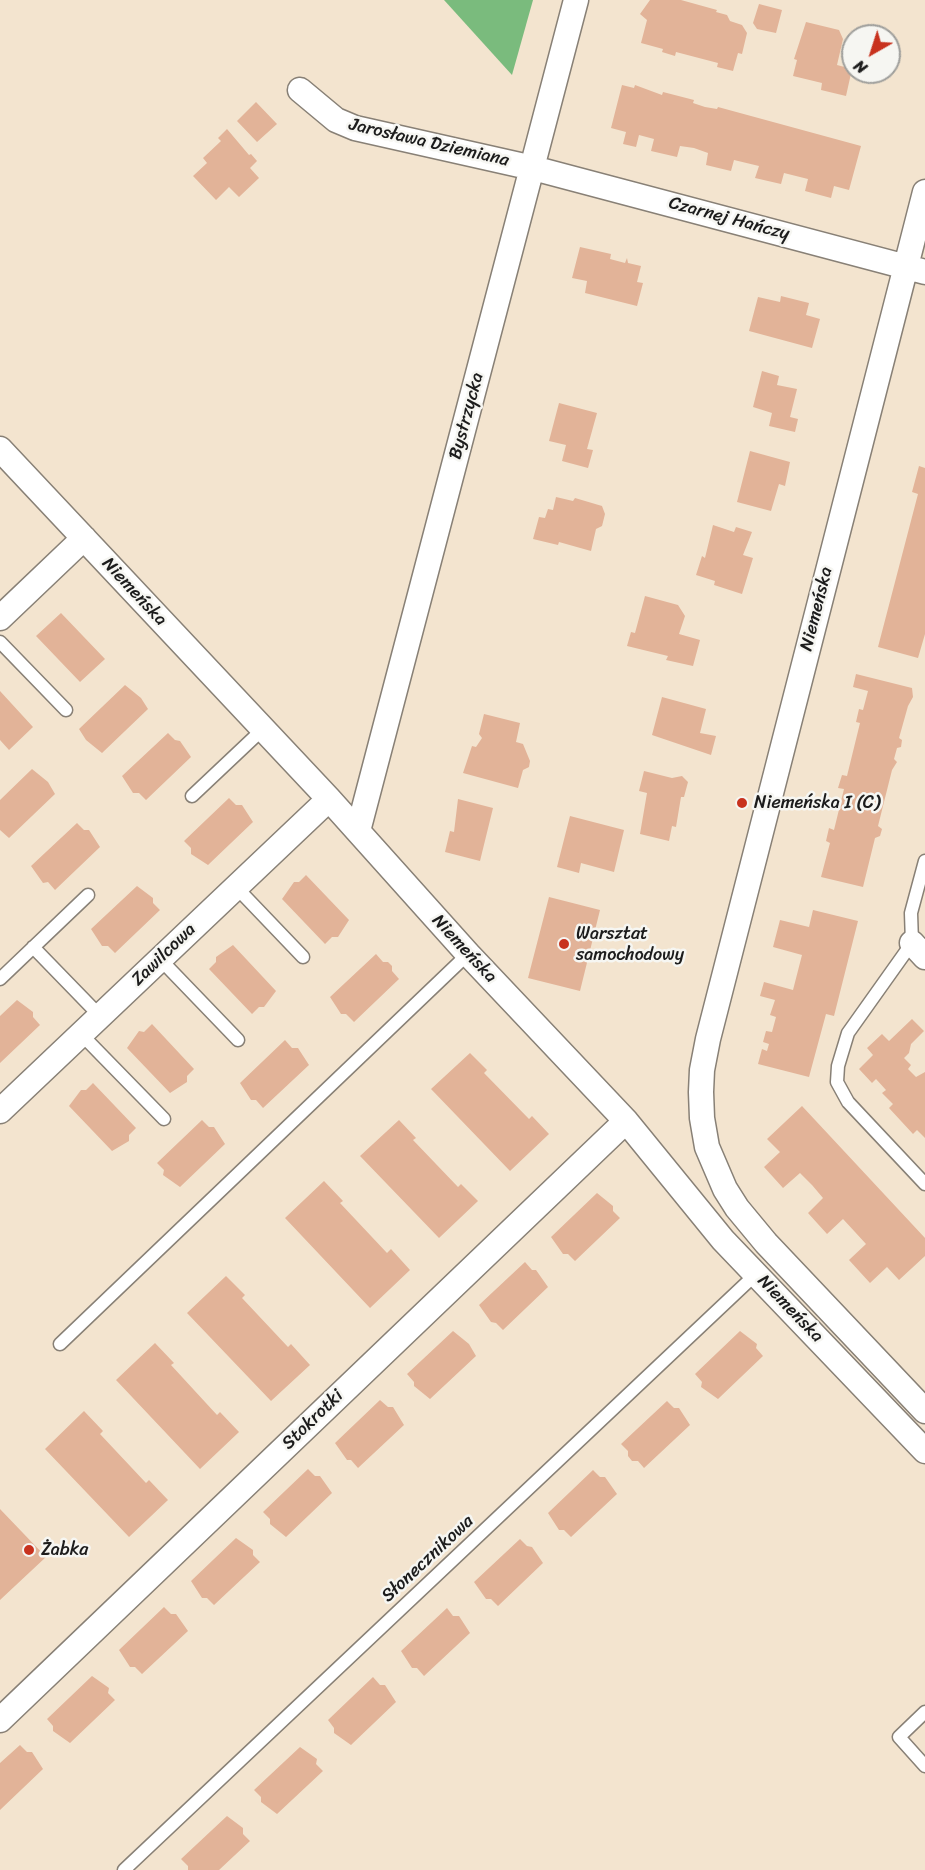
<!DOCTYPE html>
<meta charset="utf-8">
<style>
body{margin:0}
#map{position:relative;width:925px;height:1870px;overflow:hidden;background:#f3e4cf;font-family:Sriracha,sans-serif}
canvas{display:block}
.north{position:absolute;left:841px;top:24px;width:60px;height:60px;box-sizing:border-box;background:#f6f6f2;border:2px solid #9f9f9c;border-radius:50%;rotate:219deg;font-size:16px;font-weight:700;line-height:24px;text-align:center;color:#1c1c1c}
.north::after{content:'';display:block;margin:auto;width:21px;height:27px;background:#c8321e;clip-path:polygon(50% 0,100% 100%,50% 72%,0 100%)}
</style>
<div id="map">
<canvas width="925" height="1870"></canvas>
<div class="north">N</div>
</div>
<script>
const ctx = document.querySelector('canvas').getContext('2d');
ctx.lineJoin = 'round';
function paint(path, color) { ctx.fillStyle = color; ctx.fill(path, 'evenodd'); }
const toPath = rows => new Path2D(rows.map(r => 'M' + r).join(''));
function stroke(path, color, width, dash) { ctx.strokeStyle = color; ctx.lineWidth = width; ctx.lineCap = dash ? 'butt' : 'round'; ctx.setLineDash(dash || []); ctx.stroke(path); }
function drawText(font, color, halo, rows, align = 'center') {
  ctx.font = font + ' Sriracha,sans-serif'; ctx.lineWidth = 5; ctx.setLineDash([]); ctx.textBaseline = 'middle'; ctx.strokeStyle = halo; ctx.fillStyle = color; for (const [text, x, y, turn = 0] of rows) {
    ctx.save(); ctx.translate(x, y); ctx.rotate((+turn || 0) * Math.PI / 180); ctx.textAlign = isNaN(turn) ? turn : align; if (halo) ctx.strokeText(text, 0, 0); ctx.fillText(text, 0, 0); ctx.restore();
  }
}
paint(toPath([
 [444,0,533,0,512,75]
]), '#7abb7d');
paint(toPath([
 [650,0,681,0,717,10,716,12,727,15,730,21,742,25,747,33,742,54,738,53,733,71,717,67,718,63,676,52,675,56,662,52,663,49,641,43,647,20,640,14],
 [759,4,782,10,776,33,757,29,753,23],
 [806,22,839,30,843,39,837,65,852,69,846,96,821,90,822,83,793,76,797,60,794,59],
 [622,85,634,88,635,85,662,95,663,92,694,100,693,103,705,107,717,109,718,107,861,146,849,190,834,186,831,198,805,191,808,179,784,173,781,184,755,178,759,166,734,160,731,171,706,165,708,153,694,148,680,146,677,157,651,151,654,139,639,135,636,147,623,144,626,132,611,128],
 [256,102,277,124,257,142,237,121],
 [227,129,249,155,251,154,257,161,250,168,259,178,239,197,229,187,216,200,193,176,207,163,203,158,221,141,218,138],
 [580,247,611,254,610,259,625,263,627,258,628,263,641,266,637,282,643,283,637,306,585,293,587,281,572,278],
 [781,296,809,303,806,315,820,319,812,348,749,331,758,297,780,302],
 [762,371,779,376,777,385,797,389,790,417,798,419,795,432,769,426,772,413,753,407],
 [559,403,597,413,587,449,593,450,588,468,562,461,566,445,549,441],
 [750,451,790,462,785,486,779,484,771,511,737,502],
 [919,466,925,468,925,634,918,658,878,647,918,494,912,492],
 [556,497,573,501,575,498,602,506,605,514,602,526,596,529,591,551,559,542,558,545,533,539,539,517,545,518,548,509,553,510],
 [713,525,734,532,736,527,752,532,743,555,753,558,742,594,714,585,715,581,696,575,702,556,705,558],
 [645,596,678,605,685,616,679,634,700,640,693,666,666,660,668,656,627,646,631,632,635,633],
 [61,613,105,659,80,682,36,636],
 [856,674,912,688,913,697,908,706,899,738,902,740,901,747,897,748,894,759,897,762,892,770,878,826,882,829,880,836,875,838,863,887,821,877,830,843,826,841,829,828,834,830,844,789,838,788,842,775,847,776,860,723,856,722,859,709,863,710,868,691,853,687],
 [125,685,141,698,148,709,102,753,86,740,79,729],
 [0,691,33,727,9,750,0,740],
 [662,697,706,709,700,733,716,736,711,755,652,735],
 [484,714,520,723,516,742,523,744,530,761,529,767,523,770,518,788,463,773,472,746,476,747,482,738,479,734],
 [168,733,175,740,180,741,191,757,146,800,139,793,133,793,122,776],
 [32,769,48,782,55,794,9,838,0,830,0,800],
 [644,771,672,778,682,776,688,782,684,797,681,797,676,827,672,826,669,841,640,834,647,793,639,791],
 [229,798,236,805,242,805,253,822,208,865,191,854,191,848,184,841],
 [458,799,493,808,480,861,445,852,450,831,454,832],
 [570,816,624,830,614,872,581,863,579,873,557,867],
 [77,823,84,830,89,830,100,847,55,890,48,882,43,883,31,866],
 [306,875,349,920,338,937,332,937,325,944,282,899,294,882,299,882],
 [137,886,153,898,153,903,160,910,115,953,108,946,102,946,91,929],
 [549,897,600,910,580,991,528,978],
 [813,910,858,921,834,1016,826,1014,809,1077,758,1064,762,1049,767,1051,769,1044,763,1042,766,1031,772,1032,776,1017,770,1015,775,1000,760,996,764,982,793,990,802,955,773,947,780,920,809,927],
 [233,945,276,991,264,1007,259,1007,252,1014,209,969,216,962,216,957],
 [376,954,383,962,388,962,392,966,392,971,399,979,354,1022,346,1014,341,1014,330,997],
 [17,1000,33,1012,33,1017,40,1025,0,1063,0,1016],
 [912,1019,924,1031,911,1044,909,1053,904,1058,911,1065,908,1069,916,1077,925,1072,925,1138,917,1130,913,1134,889,1108,893,1104,882,1093,886,1090,876,1079,872,1083,859,1069,873,1055,867,1048,882,1034,889,1041],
 [152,1024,194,1069,187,1076,187,1082,170,1093,127,1048,139,1031,144,1032],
 [285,1040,292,1048,298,1048,309,1065,263,1108,256,1100,251,1100,240,1083],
 [470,1053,487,1070,484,1073,529,1119,532,1116,549,1134,510,1171,431,1089],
 [93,1083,136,1128,129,1135,129,1141,112,1151,69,1106,81,1090,86,1090],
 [802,1106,925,1238,925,1256,899,1280,887,1267,870,1283,849,1260,866,1244,855,1232,843,1219,827,1234,808,1213,823,1198,812,1185,800,1173,783,1188,764,1167,780,1152,767,1139],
 [202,1120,209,1127,214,1127,225,1144,180,1187,163,1175,164,1170,157,1163],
 [399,1120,416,1138,413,1140,458,1187,461,1184,478,1201,439,1238,360,1156],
 [324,1181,343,1201,340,1203,387,1253,391,1249,410,1270,370,1308,285,1218],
 [597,1193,613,1206,613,1211,620,1218,575,1261,568,1254,563,1254,551,1237],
 [525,1262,532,1270,536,1270,548,1287,503,1330,496,1323,491,1322,479,1305],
 [226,1276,245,1295,242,1298,288,1347,291,1344,310,1365,271,1401,187,1313],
 [453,1331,469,1344,476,1356,430,1399,414,1386,414,1382,407,1374],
 [740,1331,757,1344,756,1348,763,1356,718,1399,701,1387,702,1382,695,1374],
 [155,1343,174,1363,171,1365,217,1415,220,1412,239,1432,200,1469,116,1380],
 [380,1400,388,1407,393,1407,404,1425,358,1468,351,1460,347,1460,335,1443],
 [667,1401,674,1408,679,1408,690,1425,644,1468,638,1461,632,1461,628,1456,628,1451,621,1444],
 [84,1411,103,1431,100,1434,146,1483,149,1480,168,1500,129,1537,45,1449],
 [308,1469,315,1476,320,1476,332,1493,286,1537,270,1524,270,1519,263,1512],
 [593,1470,600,1477,605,1477,617,1494,571,1537,564,1530,559,1530,548,1513],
 [0,1509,46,1557,0,1600],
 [236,1538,253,1550,253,1555,260,1562,214,1605,207,1598,202,1598,191,1581],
 [520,1539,527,1546,532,1547,543,1563,498,1606,491,1599,486,1599,474,1582],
 [164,1607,171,1614,176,1614,188,1631,142,1674,135,1667,130,1667,119,1650],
 [447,1608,453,1616,459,1616,470,1633,424,1676,417,1668,412,1668,401,1651],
 [92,1676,109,1688,108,1693,115,1700,70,1743,53,1731,53,1726,47,1719],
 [373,1677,380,1685,385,1685,396,1702,351,1745,334,1733,334,1728,328,1720],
 [20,1745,27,1752,32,1752,43,1769,0,1810,0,1763],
 [300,1747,317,1759,316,1764,323,1771,277,1814,261,1802,261,1797,254,1790],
 [227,1816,243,1828,243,1834,250,1841,219,1870,188,1870,188,1866,181,1859]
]), '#e2b398');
const lane = toPath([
 [0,642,66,710],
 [192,796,263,729],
 [925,861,911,913,912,943,848,1033,838,1066,837,1082,848,1102,925,1184],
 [236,887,303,957],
 [33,947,100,1016],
 [160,959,238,1040],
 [0,979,88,895],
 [81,1034,164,1119],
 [60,1344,468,954],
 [925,1712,899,1737,925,1766],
 [124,1870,756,1274]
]);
const street = toPath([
 [300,90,336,120,355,128,533,168,925,272],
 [925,192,708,1039,702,1070,701,1092,702,1118,707,1147,725,1189,737,1208,766,1243,925,1411],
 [0,449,329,799,468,954,626,1121,723,1240,925,1451],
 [0,618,84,538],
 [358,831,576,0],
 [912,943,925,957],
 [0,1111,329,799],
 [0,1720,626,1121]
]);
stroke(lane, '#888076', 15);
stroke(street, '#888076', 27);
stroke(lane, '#fff', 12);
stroke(street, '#fff', 24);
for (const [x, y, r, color] of [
 [742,803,6,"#c8321e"],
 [564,944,6,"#c8321e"],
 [29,1550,6,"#c8321e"]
]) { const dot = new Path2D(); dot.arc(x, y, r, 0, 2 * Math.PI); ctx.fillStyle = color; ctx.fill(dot); stroke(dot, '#f6f6f2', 2); }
drawText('18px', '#1c1c1c', '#f6f6f2', [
 ["Jarosława Dziemiana",429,143,13],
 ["Czarnej Hańczy",729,219,15],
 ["Bystrzycka",467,416,-75],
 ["Niemeńska",134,592,47],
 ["Niemeńska",817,609,-76],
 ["Niemeńska",464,949,47],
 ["Zawilcowa",164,955,-44],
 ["Niemeńska",790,1309,46],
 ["Stokrotki",313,1420,-44],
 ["Słonecznikowa",428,1559,-43]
]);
drawText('18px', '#1c1c1c', '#f6f6f2', [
 ["Niemeńska I (C)",754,803],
 ["Warsztat",576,934],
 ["samochodowy",576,955],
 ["Żabka",41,1550]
], 'left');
</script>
